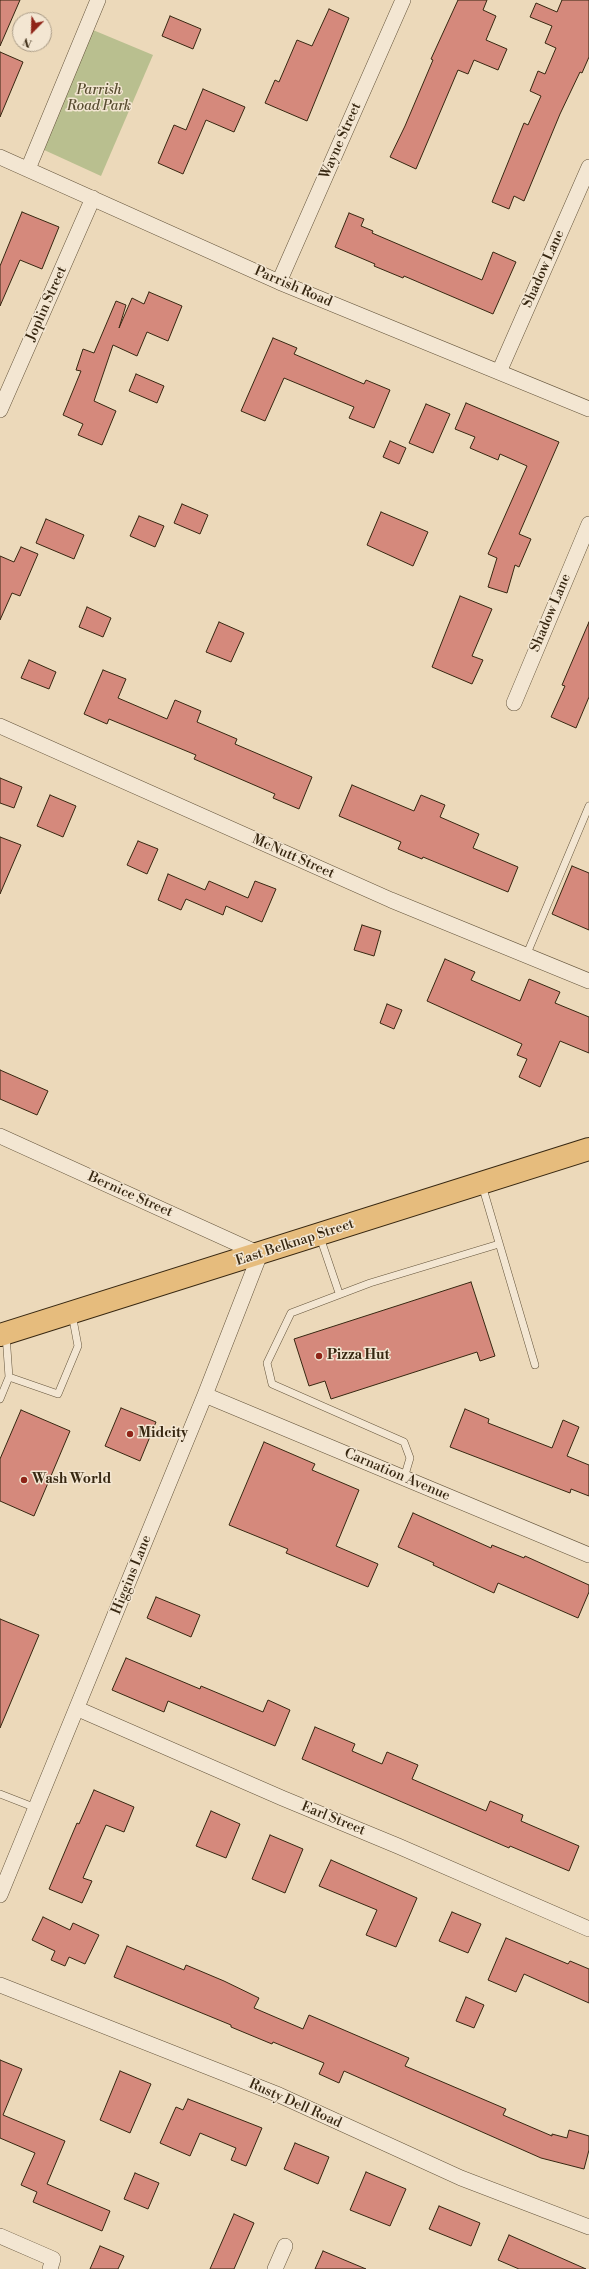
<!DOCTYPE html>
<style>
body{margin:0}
#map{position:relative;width:589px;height:2269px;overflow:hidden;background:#ecd9ba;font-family:"Libre Bodoni",serif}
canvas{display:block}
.north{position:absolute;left:12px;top:12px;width:40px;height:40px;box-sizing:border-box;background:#f3e6d2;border:1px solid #a89a85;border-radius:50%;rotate:203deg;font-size:11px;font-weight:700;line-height:16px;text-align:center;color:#372711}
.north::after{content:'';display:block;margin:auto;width:14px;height:18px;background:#8f2418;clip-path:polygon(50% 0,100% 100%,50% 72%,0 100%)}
</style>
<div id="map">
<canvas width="589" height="2269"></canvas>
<div class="north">N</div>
</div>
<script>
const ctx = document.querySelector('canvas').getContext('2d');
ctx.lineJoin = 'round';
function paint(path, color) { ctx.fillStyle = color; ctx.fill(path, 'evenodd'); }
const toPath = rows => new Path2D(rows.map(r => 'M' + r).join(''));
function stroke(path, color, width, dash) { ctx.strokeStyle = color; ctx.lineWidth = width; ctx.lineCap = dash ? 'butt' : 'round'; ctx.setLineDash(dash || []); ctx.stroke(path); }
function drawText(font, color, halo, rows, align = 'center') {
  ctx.font = font + ' "Libre Bodoni",serif'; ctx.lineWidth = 3; ctx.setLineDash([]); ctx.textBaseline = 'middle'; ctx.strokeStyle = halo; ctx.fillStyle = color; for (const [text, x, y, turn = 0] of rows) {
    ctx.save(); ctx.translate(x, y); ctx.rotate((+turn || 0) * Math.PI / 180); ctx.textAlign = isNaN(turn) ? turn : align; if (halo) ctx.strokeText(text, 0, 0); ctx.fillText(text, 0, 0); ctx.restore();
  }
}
paint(toPath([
 [93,30,153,55,101,176,42,149]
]), '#b9bf8f');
const building = toPath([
 [0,0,20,0,0,46,0,0],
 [458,0,487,0,483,10,496,16,486,40,507,49,498,70,474,60,468,74,458,70,416,169,390,157,405,126,433,60,431,59,458,0],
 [562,0,589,0,589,57,582,73,580,72,560,114,524,201,514,196,509,209,492,202,524,123,528,125,541,96,530,91,538,71,545,74,556,48,545,43,552,26,530,17,536,3,557,12,562,0],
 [329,9,349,18,307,121,265,103,275,80,279,82,297,40,312,46,329,9],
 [170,16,201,29,193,49,162,36,170,16],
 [0,52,23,62,0,117,0,52],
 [203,89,245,107,234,132,206,120,183,174,158,163,174,125,186,130,203,89],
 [22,212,59,227,42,269,20,260,0,306,0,266,22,212],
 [349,213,364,219,361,226,373,231,372,233,482,280,493,252,516,262,493,314,404,276,403,278,374,266,375,264,335,247,349,213],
 [149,292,182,306,168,341,147,332,137,356,113,345,94,401,116,411,102,445,78,435,83,424,63,415,81,371,76,370,83,349,94,353,116,301,126,305,119,328,132,298,144,304,149,292],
 [273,338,297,348,294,354,364,384,366,380,390,390,374,428,349,418,354,407,284,378,265,421,241,411,273,338],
 [136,374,164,386,157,403,129,391,136,374],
 [466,403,559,442,519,534,531,539,519,567,515,565,507,593,488,587,497,558,488,554,527,466,500,454,498,460,470,448,475,437,455,429,466,403],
 [426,404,450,414,433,453,409,443,426,404],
 [390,441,406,448,399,464,383,457,390,441],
 [182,504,208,515,200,534,174,523,182,504],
 [381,512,428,532,413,566,367,545,381,512],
 [139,516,164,526,155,547,130,536,139,516],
 [46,519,84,535,74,559,36,543,46,519],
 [21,547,38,554,20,596,12,593,0,620,0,556,14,562,21,547],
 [460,596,492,609,472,656,483,660,472,684,432,667,460,596],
 [87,607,111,618,103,637,79,627,87,607],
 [219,622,244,633,231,662,206,652,219,622],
 [589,622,589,697,576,728,551,717,565,686,562,685,589,622],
 [29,660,56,672,49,689,21,678,29,660],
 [103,670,126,679,118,698,167,719,175,700,201,711,197,722,237,739,235,744,312,777,299,809,273,798,275,794,194,759,196,755,109,719,107,724,84,714,103,670],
 [0,778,22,787,14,808,0,803,0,778],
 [352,785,414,811,421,795,445,805,440,817,479,834,473,848,518,867,508,892,423,857,422,859,398,849,401,842,339,816,352,785],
 [50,795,76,806,63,837,37,826,50,795],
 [0,837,21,845,0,894,0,837],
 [138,841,158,849,147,874,127,865,138,841],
 [572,866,589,873,589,930,552,914,572,866],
 [168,874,205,890,209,881,248,898,255,881,276,889,262,922,226,906,223,915,186,899,181,910,158,900,168,874],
 [362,925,381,931,374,956,354,950,362,925],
 [445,959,475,972,471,980,520,1001,529,979,560,992,555,1003,589,1017,589,1053,560,1041,540,1087,519,1077,527,1059,517,1055,522,1044,427,1001,445,959],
 [387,1004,402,1010,394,1029,380,1023,387,1004],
 [0,1070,48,1091,37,1115,0,1099,0,1070],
 [471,1282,495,1356,480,1361,477,1352,331,1399,325,1381,309,1386,294,1339,471,1282],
 [121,1408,156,1422,140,1461,105,1446,121,1408],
 [465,1409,489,1419,488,1423,552,1448,563,1420,579,1427,567,1456,589,1465,589,1496,571,1489,570,1493,450,1447,465,1409],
 [21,1410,70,1431,34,1516,0,1501,0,1459,21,1410],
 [264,1442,315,1464,312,1470,359,1490,336,1546,378,1564,368,1587,286,1553,288,1549,229,1525,264,1442],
 [413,1513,491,1548,492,1545,524,1558,525,1556,589,1585,589,1592,578,1618,498,1583,494,1593,433,1565,434,1563,398,1547,413,1513],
 [156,1597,200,1615,191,1637,147,1618,156,1597],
 [0,1619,39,1635,0,1728,0,1619],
 [126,1658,200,1689,201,1686,263,1712,268,1700,290,1710,275,1746,168,1701,164,1712,112,1690,126,1658],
 [315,1727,355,1744,352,1751,382,1764,387,1752,418,1765,412,1779,486,1811,490,1801,523,1815,521,1821,579,1846,569,1871,510,1846,509,1848,302,1759,315,1727],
 [94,1790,134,1807,124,1832,106,1825,83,1878,92,1881,82,1903,49,1889,77,1823,79,1824,94,1790],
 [211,1811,240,1824,226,1858,196,1846,211,1811],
 [270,1835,303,1849,285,1893,252,1879,270,1835],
 [331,1860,417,1898,396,1947,366,1935,377,1910,319,1886,331,1860],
 [452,1912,481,1924,468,1953,439,1941,452,1912],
 [43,1917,70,1930,73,1923,99,1935,85,1964,69,1957,65,1966,51,1960,55,1951,32,1940,43,1917],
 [506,1938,568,1964,570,1961,589,1969,589,2003,524,1974,516,1992,488,1980,506,1938],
 [127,1946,184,1970,186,1965,224,1981,259,1998,254,2008,303,2029,309,2015,409,2058,405,2066,506,2109,503,2115,552,2136,552,2134,567,2138,569,2130,589,2136,589,2150,584,2169,541,2158,344,2071,339,2083,319,2074,324,2063,273,2042,272,2044,231,2027,231,2025,114,1977,127,1946],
 [466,1997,484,2005,474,2028,456,2021,466,1997],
 [0,2060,22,2069,3,2115,65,2141,47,2184,110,2211,102,2231,33,2202,37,2192,21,2185,35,2153,0,2138,0,2060],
 [120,2071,151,2084,130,2133,100,2120,120,2071],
 [188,2099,262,2128,246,2166,231,2160,236,2148,200,2133,190,2156,160,2143,176,2107,183,2110,188,2099],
 [295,2143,329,2157,318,2184,284,2169,295,2143],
 [366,2172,406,2189,390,2226,350,2210,366,2172],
 [135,2173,159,2183,148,2209,124,2199,135,2173],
 [439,2206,480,2223,471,2246,429,2229,439,2206],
 [234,2214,254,2223,234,2269,210,2269,234,2214],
 [509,2235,586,2269,519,2269,498,2260,509,2235],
 [100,2246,124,2256,118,2269,90,2269,100,2246],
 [323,2251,366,2269,315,2269,323,2251]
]);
paint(building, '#d5897c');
stroke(building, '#372711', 1);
const lane = toPath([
 [526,956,589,806],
 [482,1185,535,1365],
 [320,1237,339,1293],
 [9,1377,58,1394,78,1346,72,1314],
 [0,1399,9,1377,6,1335],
 [404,1478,410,1458,404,1442,272,1384,267,1363,291,1313,370,1283,499,1244],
 [0,1794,36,1808]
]);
const street = toPath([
 [0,157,279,282,589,409],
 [28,169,98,0],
 [279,282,403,0],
 [499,372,589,167],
 [0,410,93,198],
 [514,703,589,524],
 [0,726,391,900,589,981],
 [0,1136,260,1254,205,1395,0,1895],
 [205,1395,589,1555],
 [78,1709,282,1798,398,1846,589,1929],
 [0,1985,279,2095,461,2178,589,2227],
 [0,2236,53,2259,50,2269],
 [275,2269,285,2246]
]);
const primary = toPath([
 [0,1335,589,1149]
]);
stroke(lane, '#64543b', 8);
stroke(street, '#64543b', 16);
stroke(primary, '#372711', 24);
stroke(lane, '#f3e6d2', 7);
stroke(street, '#f3e6d2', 15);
stroke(primary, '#e6bc7d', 22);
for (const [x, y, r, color] of [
 [319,1356,4,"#8f2418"],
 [130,1434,4,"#8f2418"],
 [24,1480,4,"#8f2418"]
]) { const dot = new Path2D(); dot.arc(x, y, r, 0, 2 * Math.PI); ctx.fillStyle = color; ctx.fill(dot); stroke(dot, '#f3e6d2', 1.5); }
drawText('italic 14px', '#584d30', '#f3e6d2', [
 ["Parrish",99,91],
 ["Road Park",99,107]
]);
drawText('14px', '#372711', '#f3e6d2', [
 ["Wayne Street",341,141,-66],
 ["Shadow Lane",544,269,-66],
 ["Parrish Road",293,287,23],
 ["Joplin Street",47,304,-66],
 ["Shadow Lane",551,613,-67],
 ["McNutt Street",293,857,24],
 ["Bernice Street",130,1195,24],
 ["East Belknap Street",295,1243,-18],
 ["Carnation Avenue",397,1475,23],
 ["Higgins Lane",132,1575,-68],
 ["Earl Street",333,1819,22],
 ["Rusty Dell Road",295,2104,24]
]);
drawText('bold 14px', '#372711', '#f3e6d2', [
 ["Pizza Hut",327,1356],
 ["Midcity",138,1434],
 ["Wash World",32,1480]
], 'left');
</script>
